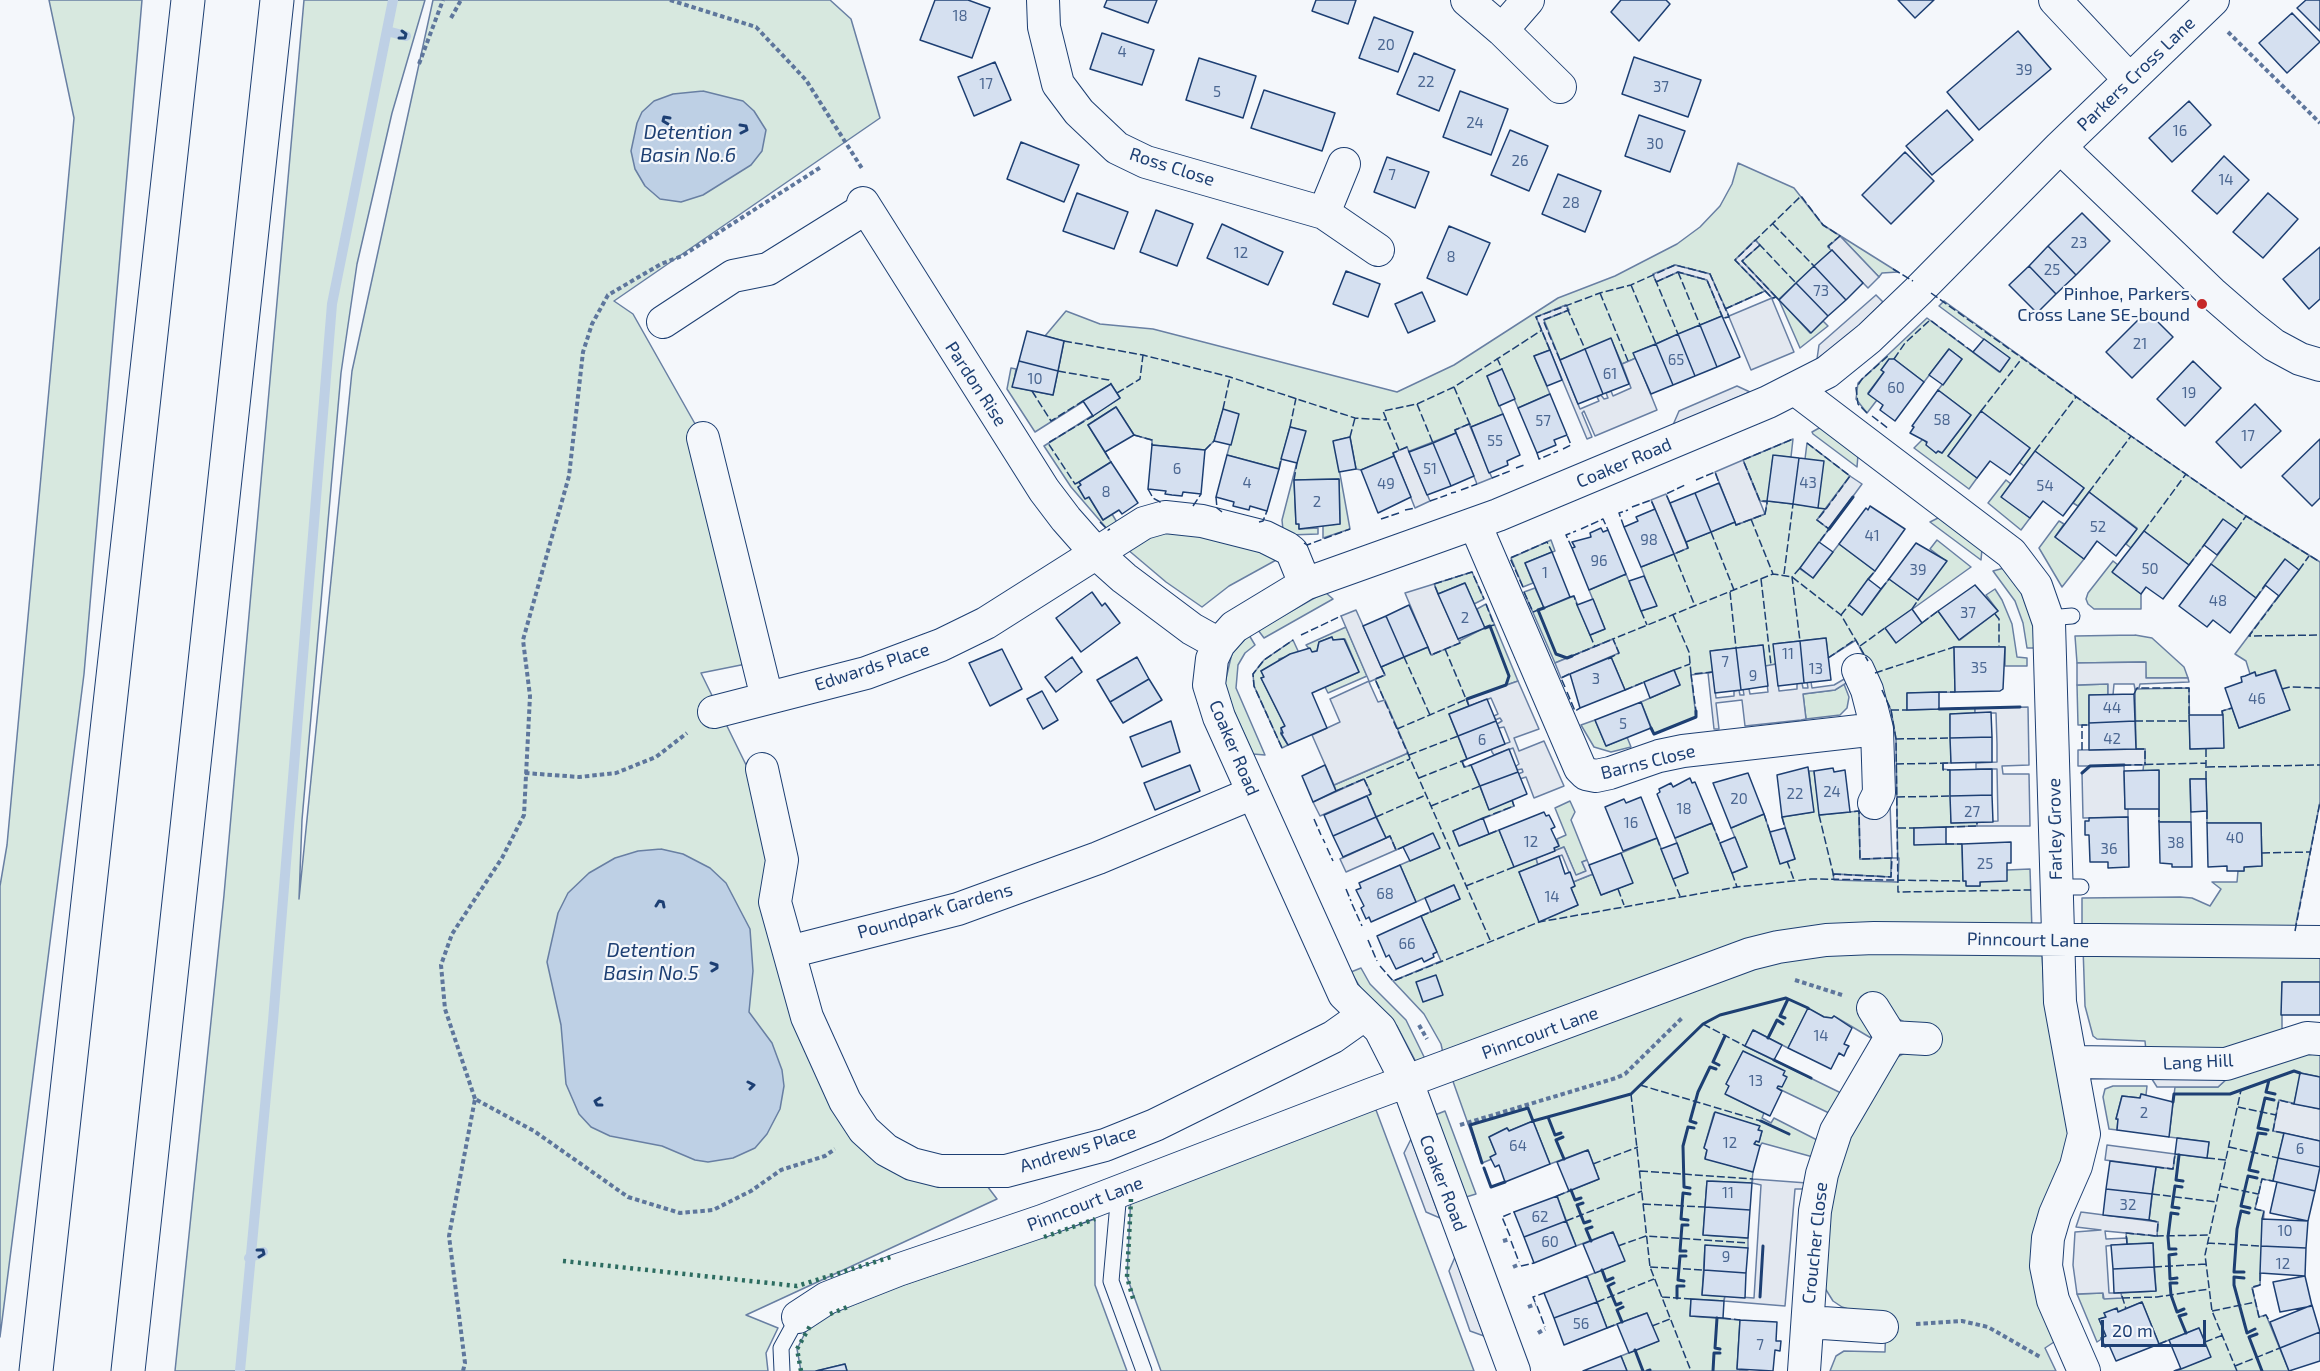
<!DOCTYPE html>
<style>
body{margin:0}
#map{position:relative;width:2320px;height:1371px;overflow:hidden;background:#f4f7fb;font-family:"Exo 2",sans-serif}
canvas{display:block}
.scale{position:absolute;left:2101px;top:1320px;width:105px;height:27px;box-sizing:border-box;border:3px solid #1d3f73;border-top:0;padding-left:8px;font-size:18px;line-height:21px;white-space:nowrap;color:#1d3f73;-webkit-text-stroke:4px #f4f7fb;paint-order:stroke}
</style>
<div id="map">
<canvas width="2320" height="1371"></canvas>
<div class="scale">20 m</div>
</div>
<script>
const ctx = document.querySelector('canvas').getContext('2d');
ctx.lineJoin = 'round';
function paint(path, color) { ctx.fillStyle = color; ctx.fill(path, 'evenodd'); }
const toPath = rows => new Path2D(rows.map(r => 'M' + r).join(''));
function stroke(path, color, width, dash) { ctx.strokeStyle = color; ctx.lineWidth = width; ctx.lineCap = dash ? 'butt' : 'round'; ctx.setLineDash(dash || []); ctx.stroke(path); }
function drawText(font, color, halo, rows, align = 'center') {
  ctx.font = font + ' "Exo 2",sans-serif'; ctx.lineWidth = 4.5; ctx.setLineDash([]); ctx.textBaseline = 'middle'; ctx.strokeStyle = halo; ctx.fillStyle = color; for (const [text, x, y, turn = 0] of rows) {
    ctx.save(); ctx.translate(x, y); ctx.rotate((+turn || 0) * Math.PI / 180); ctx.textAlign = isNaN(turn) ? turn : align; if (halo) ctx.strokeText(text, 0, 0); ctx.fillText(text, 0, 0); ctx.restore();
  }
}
const green = toPath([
 [49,0,142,0,84,674,0,1337,0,886,7,845,74,118,49,0],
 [304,0,425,0,392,113,357,264,341,373,302,820,299,899,352,371,433,0,830,0,851,19,880,118,614,301,633,314,703,438,746,664,701,673,750,773,775,902,863,1130,978,1174,997,1199,746,1315,778,1328,766,1353,768,1371,175,1371,224,895,304,0],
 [1738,163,1794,188,1823,225,1898,272,1882,273,1879,277,1840,236,1829,246,1832,250,1779,299,1810,333,1823,321,1828,326,1800,348,1779,300,1742,261,1759,245,1756,240,1735,260,1765,291,1725,309,1710,274,1675,265,1653,275,1656,281,1678,272,1707,280,1722,316,1634,353,1636,358,1622,364,1611,339,1560,360,1543,320,1568,310,1566,305,1537,317,1550,350,1534,356,1550,394,1518,408,1502,370,1487,376,1503,414,1471,427,1470,424,1455,430,1456,433,1361,470,1356,469,1350,437,1334,441,1350,529,1323,538,1323,525,1340,524,1339,479,1294,480,1296,524,1299,524,1299,529,1318,528,1318,534,1289,535,1283,530,1282,520,1305,431,1290,427,1279,469,1227,455,1238,414,1223,410,1214,441,1205,450,1152,445,1152,440,1134,435,1116,407,1088,425,1111,462,1079,482,1081,485,1078,487,1085,498,1089,497,1103,520,1112,514,1118,524,1108,530,1071,487,1044,446,1120,398,1111,384,1035,432,1007,389,1011,368,1016,369,1013,387,1053,395,1064,341,1045,336,1066,311,1100,324,1153,329,1397,392,1454,365,1558,298,1615,276,1677,244,1700,227,1720,206,1732,184,1738,163],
 [1944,301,2131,436,2246,516,2320,562,2320,802,2294,934,2082,933,2082,898,2180,897,2192,898,2210,906,2221,889,2212,882,2237,882,2238,871,2244,871,2244,867,2262,866,2261,823,2207,823,2206,779,2190,779,2191,822,2159,822,2159,771,2143,771,2145,749,2136,749,2135,689,2189,688,2190,749,2223,748,2222,711,2232,708,2239,728,2289,710,2276,670,2256,676,2255,672,2250,674,2246,661,2235,654,2298,570,2285,560,2256,598,2211,564,2236,530,2223,520,2189,565,2144,531,2131,548,2126,544,2137,528,2089,492,2078,506,2073,503,2084,488,2036,452,2024,466,2019,462,2030,448,1982,412,1948,456,1977,478,1969,489,1914,448,1923,439,1936,453,1938,451,1942,453,1971,415,1938,390,1962,359,1949,349,1924,382,1894,359,1881,370,1884,372,1868,393,1877,400,1867,413,1856,399,1858,383,1927,318,1999,372,2009,358,1939,306,1944,301],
 [1821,427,1858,455,1857,467,1813,434,1812,432,1821,427],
 [1793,439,1791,457,1773,456,1768,501,1818,507,1805,459,1807,443,1850,476,1817,520,1829,529,1800,569,1813,578,1839,544,1875,571,1849,605,1862,615,1889,579,1918,600,1946,561,1930,549,1937,540,1971,567,1886,628,1896,642,1938,611,1960,640,1998,611,1986,595,1995,589,2002,600,2012,624,2017,657,2027,658,2027,666,2005,666,2005,647,1954,647,1955,692,1907,693,1907,710,1975,708,1975,713,1950,714,1951,763,1943,763,1943,769,1950,770,1951,823,1977,822,1977,826,1914,828,1914,844,1962,844,1963,881,1966,881,1967,886,1980,886,1980,882,2007,870,2030,869,2032,931,1875,932,1445,1062,1441,1044,1424,1014,1393,981,1441,961,1421,916,1460,899,1454,885,1416,902,1400,865,1439,848,1433,834,1396,850,1390,836,1386,838,1367,796,1371,793,1364,779,1336,791,1334,785,1408,753,1375,679,1385,675,1381,667,1428,647,1432,655,1484,628,1477,609,1486,604,1518,681,1467,699,1469,706,1449,714,1467,759,1462,762,1465,767,1471,765,1489,809,1512,800,1514,806,1453,831,1459,846,1499,830,1514,866,1536,858,1538,865,1519,872,1539,921,1578,905,1571,888,1575,886,1573,882,1593,874,1601,895,1632,883,1621,853,1657,838,1673,878,1688,873,1675,838,1712,823,1732,873,1747,867,1731,828,1764,814,1780,863,1795,859,1782,817,1813,812,1809,771,1814,771,1820,815,1859,811,1860,859,1892,858,1891,877,1834,874,1898,882,1896,739,1891,710,1856,640,1828,658,1826,638,1774,644,1776,664,1768,666,1765,666,1763,645,1711,651,1713,672,1691,675,1696,717,1654,734,1641,702,1680,685,1674,670,1625,690,1611,657,1613,639,1555,663,1524,592,1535,588,1544,608,1574,596,1590,635,1605,629,1589,590,1626,574,1641,611,1656,606,1641,567,1688,548,1686,542,1735,522,1736,525,1765,514,1767,502,1760,501,1743,460,1793,439],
 [2006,480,2011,484,2002,497,2030,518,2021,530,1988,503,2006,480],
 [1940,517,1982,549,1981,560,1930,522,1940,517],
 [2059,521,2064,524,2055,537,2084,559,2062,587,2039,548,2059,521],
 [1168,530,1233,542,1278,559,1229,586,1202,607,1166,582,1127,549,1152,533,1168,530],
 [1551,540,1555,551,1525,563,1533,583,1523,587,1511,558,1551,540],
 [2113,561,2118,565,2113,573,2141,594,2141,609,2094,609,2088,604,2086,599,2088,593,2113,561],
 [2004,568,2021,592,2033,619,2037,648,2027,648,2023,623,2015,601,1993,571,2004,568],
 [1472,572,1484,599,1474,604,1465,583,1438,594,1434,584,1472,572],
 [1325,592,1333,599,1264,638,1258,630,1325,592],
 [1346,627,1367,676,1328,693,1325,687,1359,672,1345,639,1333,640,1332,637,1319,642,1317,651,1312,652,1306,645,1346,627],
 [1249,635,1255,645,1245,653,1238,665,1236,688,1265,755,1253,754,1229,700,1225,683,1232,653,1249,635],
 [2135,635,2152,638,2184,667,2188,678,2146,678,2145,662,2077,663,2075,636,2135,635],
 [1293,640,1299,653,1279,659,1279,662,1261,671,1264,677,1261,678,1285,726,1281,728,1281,734,1288,745,1282,748,1254,686,1253,674,1264,660,1293,640],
 [1844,684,1849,697,1847,708,1840,715,1806,719,1803,694,1835,690,1844,684],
 [2108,684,2108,695,2089,695,2089,725,2078,725,2077,685,2108,684],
 [1595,720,1606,746,1627,737,1631,747,1611,752,1594,747,1581,725,1595,720],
 [1570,801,1575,812,1571,820,1587,860,1582,862,1586,871,1576,876,1564,847,1555,851,1554,848,1559,846,1557,839,1566,835,1555,808,1570,801],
 [1823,947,2042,955,2045,1004,2069,1131,2065,1158,2040,1210,2044,1316,2054,1342,2045,1348,2056,1371,1830,1371,1836,1356,1844,1351,1885,1352,1886,1321,1842,1307,1833,1301,1823,1285,1834,1178,1842,1152,1897,1057,1905,1053,1911,1025,1896,1018,1871,1033,1871,1038,1834,1016,1832,1018,1824,1017,1808,1009,1788,1048,1753,1030,1745,1046,1843,1094,1831,1114,1777,1088,1778,1086,1743,1051,1726,1084,1729,1086,1726,1094,1764,1113,1762,1118,1771,1123,1774,1118,1819,1141,1813,1157,1762,1143,1760,1146,1754,1144,1756,1141,1759,1142,1762,1131,1758,1130,1759,1126,1714,1113,1704,1148,1707,1150,1705,1158,1753,1172,1752,1181,1752,1183,1707,1181,1703,1235,1748,1238,1748,1248,1705,1246,1702,1295,1725,1296,1724,1301,1691,1299,1690,1316,1740,1320,1737,1369,1748,1371,1627,1371,1621,1356,1658,1341,1652,1326,1647,1313,1607,1328,1587,1276,1624,1261,1613,1232,1576,1246,1557,1196,1599,1179,1588,1150,1550,1164,1533,1121,1509,1131,1507,1128,1489,1137,1496,1154,1492,1159,1482,1163,1450,1073,1657,997,1823,947],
 [2083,947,2320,952,2320,982,2282,982,2282,1033,2225,1051,2146,1051,2145,1041,2097,1039,2093,1036,2085,1006,2083,947],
 [1361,968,1370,984,1406,1020,1429,1067,1416,1062,1397,1026,1361,989,1351,972,1361,968],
 [2320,1052,2320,1077,2301,1073,2294,1104,2280,1101,2284,1133,2273,1181,2262,1179,2255,1209,2264,1211,2260,1285,2252,1288,2259,1317,2266,1315,2289,1371,2174,1371,2210,1357,2199,1328,2159,1344,2142,1302,2118,1312,2104,1313,2106,1317,2099,1319,2106,1336,2097,1342,2077,1294,2103,1293,2103,1298,2121,1298,2121,1293,2156,1291,2153,1243,2127,1244,2126,1233,2157,1236,2158,1222,2149,1220,2156,1167,2173,1169,2175,1154,2207,1158,2209,1142,2169,1137,2175,1087,2218,1087,2230,1076,2290,1056,2320,1052],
 [2147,1086,2146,1095,2141,1094,2140,1098,2122,1096,2116,1119,2118,1119,2117,1130,2109,1129,2103,1097,2105,1089,2113,1086,2147,1086],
 [1373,1102,1474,1371,1161,1371,1127,1277,1131,1193,1373,1102],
 [1445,1111,1476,1194,1466,1197,1435,1115,1445,1111],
 [1095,1219,1095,1285,1127,1371,847,1371,845,1364,816,1371,801,1371,797,1349,808,1327,827,1315,897,1287,1095,1219]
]);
paint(green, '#d7e8df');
stroke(green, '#687fa3', 1.5);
const parking = toPath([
 [1840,236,1879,277,1868,288,1828,247,1840,236],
 [1755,240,1760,245,1742,261,1776,297,1772,299,1794,352,1751,370,1729,317,1723,318,1707,280,1678,272,1656,282,1653,274,1675,265,1710,274,1729,316,1772,298,1735,260,1755,240],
 [1876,295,1883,302,1852,333,1817,359,1819,345,1876,295],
 [1566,305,1569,310,1544,320,1580,409,1599,401,1597,397,1601,395,1604,399,1608,398,1606,393,1611,391,1613,396,1631,388,1622,364,1636,358,1657,410,1595,436,1584,411,1582,413,1592,437,1587,439,1536,317,1566,305],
 [1737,386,1750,392,1673,425,1679,411,1737,386],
 [1469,424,1492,478,1477,484,1455,430,1469,424],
 [1407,447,1430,501,1415,508,1393,453,1407,447],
 [1743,460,1765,514,1736,525,1715,472,1743,460],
 [1850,476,1862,484,1829,529,1817,520,1850,476],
 [1666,494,1688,548,1674,554,1651,500,1666,494],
 [1434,584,1460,643,1431,655,1405,593,1434,584],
 [1356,610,1385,675,1369,682,1378,702,1385,700,1408,753,1334,785,1312,735,1340,722,1330,699,1369,681,1341,616,1356,610],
 [1613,639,1619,653,1561,678,1555,663,1613,639],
 [2146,662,2146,678,2188,678,2189,682,2140,684,2139,688,2135,689,2134,684,2114,684,2113,695,2108,695,2108,684,2077,685,2077,663,2146,662],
 [1776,664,1779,691,1797,689,1797,683,1802,683,1803,688,1808,688,1807,682,1811,682,1812,688,1834,685,1846,678,1848,682,1835,690,1803,694,1806,719,1801,720,1745,726,1742,700,1716,703,1719,729,1714,729,1708,673,1713,672,1716,698,1734,696,1734,691,1739,690,1740,695,1744,695,1743,689,1749,689,1750,694,1768,692,1765,666,1776,664],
 [1518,681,1539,729,1514,738,1519,751,1544,741,1564,786,1534,798,1526,777,1520,779,1518,774,1523,772,1522,769,1517,770,1516,766,1519,764,1513,748,1494,755,1492,752,1491,749,1510,742,1504,727,1499,728,1497,724,1502,721,1500,718,1495,720,1494,716,1498,714,1491,698,1469,706,1467,699,1518,681],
 [2028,707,2029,765,2002,766,2003,774,2029,774,2030,826,1977,826,1977,822,1998,821,1997,769,1976,769,1976,763,1997,762,1997,744,1996,713,1975,713,1975,708,2028,707],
 [2145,749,2145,765,2124,765,2125,809,2128,809,2128,817,2083,818,2082,773,2090,766,2078,766,2078,750,2145,749],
 [1364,779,1371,794,1320,816,1313,802,1364,779],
 [1890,803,1892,858,1899,858,1898,882,1834,880,1833,874,1891,877,1891,858,1860,859,1859,804,1890,803],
 [1390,836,1396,850,1346,872,1340,859,1390,836],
 [1564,847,1576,875,1586,871,1582,862,1587,860,1593,874,1573,882,1562,855,1538,865,1536,858,1564,847],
 [2150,1076,2230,1076,2218,1087,2157,1087,2150,1076],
 [2279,1100,2320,1109,2320,1141,2273,1131,2279,1100],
 [1411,1139,1440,1218,1426,1212,1404,1153,1411,1139],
 [2107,1145,2175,1154,2173,1169,2105,1160,2107,1145],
 [1753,1179,1807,1183,1806,1189,1795,1189,1785,1306,1724,1301,1725,1296,1754,1298,1761,1185,1752,1183,1753,1179],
 [2081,1212,2158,1222,2157,1236,2105,1231,2106,1239,2127,1238,2127,1244,2106,1246,2109,1293,2121,1293,2122,1298,2104,1299,2103,1293,2077,1294,2073,1265,2075,1232,2101,1230,2076,1227,2081,1212],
 [1455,1257,1484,1336,1470,1331,1449,1271,1455,1257]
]);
paint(parking, '#e3e8f0');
stroke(parking, '#687fa3', 1.5);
const water = toPath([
 [703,91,743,101,754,111,766,130,762,151,751,165,703,195,681,202,660,199,645,186,635,169,631,151,637,123,642,112,654,101,673,94,703,91],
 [661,849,683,854,710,868,726,883,750,929,753,971,749,1012,772,1043,782,1070,784,1086,780,1109,767,1134,755,1148,733,1158,708,1162,695,1160,662,1146,610,1136,591,1127,579,1114,566,1084,561,1025,547,962,558,913,568,893,589,873,615,858,638,851,661,849]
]);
paint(water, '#bed0e5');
stroke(water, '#687fa3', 1.5);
stroke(toPath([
 [387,31,406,36],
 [249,1258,263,1252],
 [240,1371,273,1021,332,304,393,0]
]), '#bed0e5', 10);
const building = toPath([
 [935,0,968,0,990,8,972,58,920,40,935,0],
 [1107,0,1157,0,1148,23,1104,7,1107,0],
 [1316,0,1356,0,1348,24,1312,11,1316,0],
 [1621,0,1666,0,1670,4,1639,41,1611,12,1621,0],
 [1898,0,1934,0,1915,18,1898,0],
 [2306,0,2320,0,2320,31,2297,8,2306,0],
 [2292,13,2320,42,2287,73,2259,43,2292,13],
 [1374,17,1413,32,1398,72,1359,58,1374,17],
 [2018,31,2051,69,1979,130,1947,92,2018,31],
 [1102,33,1154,50,1142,85,1090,69,1102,33],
 [1414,53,1455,70,1439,111,1397,94,1414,53],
 [1634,57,1701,80,1688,117,1622,94,1634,57],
 [1199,58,1256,76,1243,118,1186,100,1199,58],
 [995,62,1011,100,974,116,958,77,995,62],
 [1264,90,1335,113,1322,151,1251,128,1264,90],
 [1460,91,1508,109,1491,155,1443,137,1460,91],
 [2189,101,2211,125,2172,162,2149,138,2189,101],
 [1947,110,1973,140,1932,175,1906,146,1947,110],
 [1639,115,1685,131,1670,172,1625,156,1639,115],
 [1510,130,1548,146,1529,191,1491,175,1510,130],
 [1021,142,1079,165,1064,202,1007,179,1021,142],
 [1905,152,1934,181,1891,224,1862,195,1905,152],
 [2224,156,2249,180,2217,214,2192,191,2224,156],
 [1387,157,1429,172,1415,208,1374,192,1387,157],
 [1558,174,1601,191,1585,232,1542,214,1558,174],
 [1077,193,1128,212,1114,249,1063,231,1077,193],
 [2268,193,2298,219,2263,258,2233,232,2268,193],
 [1156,210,1193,224,1177,266,1140,252,1156,210],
 [2082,213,2110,241,2076,275,2048,246,2082,213],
 [1222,224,1283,252,1268,285,1207,258,1222,224],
 [1449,226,1490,243,1467,295,1427,278,1449,226],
 [2048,246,2076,275,2056,294,2029,266,2048,246],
 [2320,247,2320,299,2309,309,2283,279,2320,247],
 [1832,250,1863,283,1846,300,1814,266,1832,250],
 [1814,266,1846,300,1828,316,1796,283,1814,266],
 [2029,266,2056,294,2037,313,2009,285,2029,266],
 [1346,271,1380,284,1368,317,1333,304,1346,271],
 [1796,283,1828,316,1811,333,1779,300,1796,283],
 [1422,292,1435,321,1408,333,1395,304,1422,292],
 [2147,311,2173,337,2132,378,2106,352,2147,311],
 [1722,316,1740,357,1717,367,1700,325,1722,316],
 [1700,325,1717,367,1695,376,1678,334,1700,325],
 [1027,331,1064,341,1058,371,1019,361,1027,331],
 [1678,334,1695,376,1673,385,1656,344,1678,334],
 [1611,338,1629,384,1603,394,1585,349,1611,338],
 [1984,339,2010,358,2000,372,1973,352,1984,339],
 [1656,344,1673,385,1651,394,1633,353,1656,344],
 [1585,349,1603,394,1578,404,1560,360,1585,349],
 [1949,349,1962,359,1943,385,1929,375,1949,349],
 [1550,350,1562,380,1547,386,1534,356,1550,350],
 [1889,359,1894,359,1924,382,1895,421,1880,410,1883,405,1868,394,1884,372,1881,370,1889,359],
 [1019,361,1058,371,1053,395,1012,387,1019,361],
 [2193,361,2221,388,2185,426,2157,399,2193,361],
 [1502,369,1515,399,1499,406,1487,376,1502,369],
 [1111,384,1120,398,1093,416,1083,401,1111,384],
 [1938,390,1971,415,1942,453,1938,451,1936,453,1926,445,1927,442,1910,433,1914,427,1912,426,1938,390],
 [1550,394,1567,435,1554,440,1556,445,1537,453,1518,408,1550,394],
 [2255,404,2281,431,2241,468,2216,442,2255,404],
 [1116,407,1134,435,1105,452,1088,425,1116,407],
 [1223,409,1239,414,1231,445,1214,441,1223,409],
 [1981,411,2030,448,2010,475,1990,461,1977,478,1948,456,1981,411],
 [1503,414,1520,455,1507,461,1508,465,1489,473,1471,427,1503,414],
 [1290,427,1306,431,1297,463,1281,459,1290,427],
 [1456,433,1474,476,1451,486,1433,443,1456,433],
 [1350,437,1356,469,1339,472,1333,441,1350,437],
 [2320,439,2320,498,2312,506,2282,476,2320,439],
 [1433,443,1451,486,1427,495,1409,452,1433,443],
 [1152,445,1205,450,1201,494,1183,492,1182,496,1172,495,1165,494,1166,491,1148,489,1152,445],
 [2035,451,2084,488,2063,516,2043,501,2030,518,2001,497,2035,451],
 [1227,455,1279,469,1267,511,1250,506,1249,510,1233,506,1234,502,1216,497,1227,455],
 [1773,455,1799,458,1793,504,1767,501,1773,455],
 [1394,456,1411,497,1378,513,1361,470,1394,456],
 [1799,458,1824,461,1818,508,1793,504,1799,458],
 [1111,462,1138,503,1122,514,1119,510,1103,520,1089,497,1085,499,1078,487,1081,485,1079,482,1111,462],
 [1339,479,1340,524,1299,529,1299,524,1296,524,1294,480,1339,479],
 [1719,483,1735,522,1711,532,1695,493,1719,483],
 [2089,492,2137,529,2116,556,2097,541,2084,559,2055,537,2089,492],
 [1695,493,1711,532,1686,542,1670,503,1695,493],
 [1870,506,1905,529,1875,571,1839,544,1866,508,1868,510,1870,506],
 [1655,509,1674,554,1641,567,1624,527,1638,521,1636,517,1655,509],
 [2223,519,2237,529,2217,555,2204,545,2223,519],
 [1601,528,1603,532,1608,530,1626,574,1589,590,1572,548,1575,547,1572,542,1591,537,1590,533,1601,528],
 [2144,531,2189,565,2163,599,2146,587,2141,594,2112,572,2144,531],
 [1819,542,1833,552,1813,578,1800,568,1819,542],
 [1916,543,1947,561,1918,600,1889,579,1916,543],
 [1552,552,1570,597,1544,608,1525,563,1552,552],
 [2285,559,2299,570,2279,596,2265,585,2285,559],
 [2211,564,2256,598,2230,633,2213,620,2207,627,2179,606,2211,564],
 [1644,576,1657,606,1641,611,1629,581,1644,576],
 [1868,579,1881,589,1862,615,1849,605,1868,579],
 [1465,583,1485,628,1458,639,1438,594,1465,583],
 [1975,585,1998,611,1959,640,1938,611,1975,585],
 [1092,592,1102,606,1105,603,1120,623,1081,652,1056,618,1092,592],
 [1593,599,1605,629,1590,635,1577,605,1593,599],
 [1409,605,1428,647,1404,657,1386,616,1409,605],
 [1912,609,1922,623,1896,643,1885,628,1912,609],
 [1386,616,1404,657,1381,667,1363,626,1386,616],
 [1332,637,1333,640,1344,639,1359,672,1312,693,1327,728,1288,745,1281,733,1283,733,1281,728,1285,726,1261,678,1264,677,1261,671,1290,654,1310,648,1312,652,1317,651,1319,642,1332,637],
 [1826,638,1831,680,1804,683,1800,641,1826,638],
 [1800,641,1804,683,1778,686,1773,644,1800,641],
 [1763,645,1768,686,1741,690,1736,648,1763,645],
 [1954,647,2005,647,2003,689,2000,691,1955,692,1954,647],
 [1736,648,1741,690,1715,693,1710,651,1736,648],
 [1002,649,1022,689,990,706,969,663,1002,649],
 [1072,657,1082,672,1056,692,1045,677,1072,657],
 [1137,657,1149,679,1110,702,1097,680,1137,657],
 [1611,657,1625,690,1580,708,1570,674,1611,657],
 [1674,670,1680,685,1650,698,1644,682,1674,670],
 [2275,670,2290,710,2239,728,2225,688,2242,682,2241,677,2245,676,2255,672,2256,676,2275,670],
 [1149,679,1162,700,1123,723,1110,702,1149,679],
 [1042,691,1058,720,1043,729,1027,699,1042,691],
 [1939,692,1939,709,1907,710,1907,693,1939,692],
 [2134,694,2135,721,2089,723,2089,695,2134,694],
 [1487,699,1496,721,1458,736,1449,714,1487,699],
 [1641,702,1651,728,1606,746,1595,720,1641,702],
 [1991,712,1992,737,1950,738,1950,714,1991,712],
 [2189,715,2223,715,2224,748,2190,749,2189,715],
 [1171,721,1180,752,1142,767,1130,737,1171,721],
 [1496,721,1505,744,1467,759,1458,736,1496,721],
 [2135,721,2136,749,2089,750,2089,723,2135,721],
 [1992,737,1992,762,1951,763,1950,738,1992,737],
 [1509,749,1518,772,1480,786,1471,765,1509,749],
 [1190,765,1200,791,1155,810,1144,783,1190,765],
 [1325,765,1336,791,1313,802,1302,776,1325,765],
 [1808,767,1814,812,1782,817,1777,775,1808,767],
 [1833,768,1834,772,1845,770,1850,812,1819,815,1814,771,1833,768],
 [1992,769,1992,795,1950,796,1950,770,1992,769],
 [2159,770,2159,809,2125,809,2124,771,2159,770],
 [1518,772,1527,794,1489,810,1480,786,1518,772],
 [1748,773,1764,814,1731,828,1713,783,1748,773],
 [1690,778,1692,783,1695,782,1712,823,1675,838,1657,794,1660,792,1659,789,1671,783,1673,787,1690,778],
 [2190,779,2206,779,2207,811,2191,812,2190,779],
 [1992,795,1993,822,1951,823,1950,796,1992,795],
 [1367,796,1376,817,1333,836,1324,815,1367,796],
 [1641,797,1657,838,1623,851,1605,807,1624,799,1626,803,1641,797],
 [1544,812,1546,816,1549,815,1555,827,1551,829,1559,846,1554,848,1555,851,1514,867,1499,830,1544,812],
 [1376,817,1386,838,1343,857,1333,836,1376,817],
 [2128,817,2129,867,2108,868,2108,862,2090,862,2089,835,2085,835,2085,821,2089,821,2089,818,2128,817],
 [1483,818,1489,834,1459,846,1453,831,1483,818],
 [2159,822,2191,822,2192,867,2172,867,2172,864,2160,863,2159,822],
 [2207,823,2261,823,2262,866,2244,867,2244,871,2227,871,2227,866,2208,867,2207,823],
 [1946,827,1946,844,1914,845,1914,828,1946,827],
 [1785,828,1795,859,1780,864,1770,832,1785,828],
 [1433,833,1440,848,1410,861,1403,847,1433,833],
 [1735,837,1747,867,1732,873,1720,843,1735,837],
 [2011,842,2011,863,2007,863,2007,881,1980,882,1980,886,1966,886,1966,881,1963,881,1962,844,2011,842],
 [1677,843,1688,873,1673,879,1661,849,1677,843],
 [1621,853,1633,883,1601,895,1589,865,1621,853],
 [1559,856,1565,874,1570,872,1575,886,1571,888,1578,905,1539,922,1519,872,1559,856],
 [1400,865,1416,902,1371,922,1369,917,1366,919,1361,908,1364,906,1356,890,1361,888,1359,883,1400,865],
 [1454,885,1460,899,1431,912,1425,898,1454,885],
 [1421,916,1437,952,1433,954,1434,957,1424,962,1422,958,1396,969,1389,955,1386,957,1377,936,1421,916],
 [1436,975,1443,995,1423,1002,1416,982,1436,975],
 [2282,982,2320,982,2320,1015,2281,1015,2282,982],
 [1808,1008,1824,1017,1832,1018,1834,1016,1852,1028,1844,1044,1849,1046,1847,1049,1844,1056,1839,1053,1831,1069,1788,1048,1808,1008],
 [1753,1030,1782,1045,1774,1060,1745,1046,1753,1030],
 [1743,1051,1785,1071,1783,1075,1787,1077,1782,1087,1778,1086,1777,1088,1782,1091,1770,1116,1725,1094,1729,1086,1726,1084,1743,1051],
 [2300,1073,2320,1077,2320,1109,2294,1104,2300,1073],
 [2141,1094,2173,1102,2169,1137,2117,1130,2118,1119,2116,1119,2122,1096,2140,1098,2141,1094],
 [1715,1112,1760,1126,1758,1130,1762,1131,1759,1142,1756,1141,1754,1144,1760,1146,1753,1172,1705,1159,1707,1150,1704,1148,1715,1112],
 [1533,1121,1550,1164,1505,1182,1499,1165,1495,1167,1490,1157,1496,1154,1489,1137,1507,1128,1509,1131,1533,1121],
 [2284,1133,2320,1141,2320,1167,2278,1158,2284,1133],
 [2177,1138,2209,1142,2207,1158,2175,1154,2177,1138],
 [1588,1150,1599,1179,1569,1191,1557,1162,1588,1150],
 [2278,1158,2320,1167,2315,1191,2273,1181,2278,1158],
 [2110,1161,2156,1167,2152,1194,2106,1189,2110,1161],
 [1707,1181,1752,1183,1750,1210,1705,1207,1707,1181],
 [2277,1182,2315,1191,2308,1221,2270,1213,2277,1182],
 [2106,1189,2152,1194,2149,1220,2103,1215,2106,1189],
 [1557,1196,1566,1221,1524,1237,1514,1212,1557,1196],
 [1705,1207,1750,1210,1748,1238,1703,1235,1705,1207],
 [2262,1219,2308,1221,2306,1248,2261,1246,2262,1219],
 [1566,1221,1576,1246,1534,1263,1524,1237,1566,1221],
 [1613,1232,1625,1261,1595,1273,1583,1244,1613,1232],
 [2153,1243,2154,1267,2113,1269,2111,1245,2153,1243],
 [1705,1245,1748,1248,1746,1273,1704,1270,1705,1245],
 [2261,1246,2306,1248,2305,1276,2260,1273,2261,1246],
 [2154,1267,2156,1291,2114,1293,2113,1269,2154,1267],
 [1704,1270,1746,1273,1745,1298,1702,1295,1704,1270],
 [1587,1276,1597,1302,1554,1318,1544,1293,1587,1276],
 [2305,1276,2312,1306,2280,1312,2273,1282,2305,1276],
 [1691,1299,1724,1301,1723,1318,1690,1316,1691,1299],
 [1597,1302,1607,1328,1564,1345,1554,1318,1597,1302],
 [2142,1302,2159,1344,2116,1361,2109,1345,2105,1347,2103,1342,2101,1338,2106,1336,2099,1319,2106,1317,2104,1313,2117,1308,2118,1312,2142,1302],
 [2312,1305,2320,1332,2280,1348,2270,1322,2312,1305],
 [1647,1313,1659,1341,1629,1353,1617,1324,1647,1313],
 [1740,1320,1777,1322,1776,1341,1781,1341,1780,1351,1775,1350,1773,1371,1737,1369,1740,1320],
 [2199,1328,2211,1357,2181,1369,2169,1340,2199,1328],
 [2320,1332,2320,1361,2289,1371,2280,1348,2320,1332],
 [1621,1356,1627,1371,1583,1371,1621,1356],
 [845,1364,847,1371,816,1371,845,1364]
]);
paint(building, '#d5e0f0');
stroke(building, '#1d3f73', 1.5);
const lane = toPath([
 [2048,618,2072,616],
 [2056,887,2081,887],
 [1119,1192,1111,1281,1144,1371],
 [782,1371,781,1348,798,1317]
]);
const street = toPath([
 [1043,0,1044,27,1058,84,1079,112,1117,148,1146,162,1324,213,1378,250],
 [1467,0,1502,30,1560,87],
 [2055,0,2129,79],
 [1502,30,1528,0],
 [2060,147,2212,293,2250,326,2274,345,2300,359,2320,365],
 [863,203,1044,490,1066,519,1096,553,1124,578,1192,629,1219,644],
 [1324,213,1344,164],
 [663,322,733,276,768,269,866,208],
 [1795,389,2011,553,2036,586,2049,623,2060,1002,2084,1134,2076,1166,2055,1214,2048,1238,2046,1266,2053,1300,2084,1371],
 [703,438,767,698],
 [1475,524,1580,768,1586,774,1596,776,1610,773,1659,756,1683,751,1877,729],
 [1858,670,1867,690,1877,729,1879,793,1874,803],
 [714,712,866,673,941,645,986,623,1144,523,1165,517,1202,521,1265,537,1287,548,1292,552,1305,584],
 [762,769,782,860,775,902,807,1017,845,1101,864,1130,886,1150,912,1164,940,1171,1006,1171,1105,1145,1155,1125,1333,1037,1364,1015],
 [789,952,958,909,1098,858,1253,793],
 [1873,1008,1891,1037,1926,1039],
 [2072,1062,2226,1064,2307,1038,2320,1039],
 [798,1317,827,1298,898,1270,1042,1221,1372,1094,1750,954,1778,947,1826,940,1874,938,2320,942],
 [1808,1322,1882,1327],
 [1514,1371,1407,1082,1380,1029,1344,994,1219,717,1209,685,1212,659,1219,644,1234,627,1305,584,1498,515,1768,402,1827,372,1869,338,1918,291,2060,147,2213,0],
 [1804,1371,1815,1211,1822,1174,1836,1131,1891,1037]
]);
const highway = toPath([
 [36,1371,188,0],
 [128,1371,277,0]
]);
stroke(lane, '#1d3f73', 17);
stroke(street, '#1d3f73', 34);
stroke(highway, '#1d3f73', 35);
stroke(toPath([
 [670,0,756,27,806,80,863,170],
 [451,18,461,0],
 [2228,32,2320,123],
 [419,64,443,0],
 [525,773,579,777,616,773,656,757,687,733],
 [1795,980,1842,995],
 [1419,1025,1427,1039],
 [475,1099,445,1009,441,965,452,934,502,858,524,815,530,696,523,640,569,476,583,352,592,324,608,295,661,264,682,256,821,167],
 [1460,1125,1616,1078,1625,1074,1683,1017],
 [1503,1241,1510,1239],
 [1513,1267,1520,1264],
 [1528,1307,1536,1304],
 [1916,1324,1962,1321,1988,1327,2040,1357],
 [1538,1333,1545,1329],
 [463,1371,465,1363,449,1236,475,1099,534,1131,628,1197,680,1213,713,1210,751,1191,781,1170,825,1156,835,1149]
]), '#5e769c', 4, [4.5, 3]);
stroke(lane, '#f4f7fb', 15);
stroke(street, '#f4f7fb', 32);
stroke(highway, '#f4f7fb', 33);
stroke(toPath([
 [1131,1199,1127,1277,1134,1302],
 [1044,1237,1095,1219],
 [563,1261,797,1286,891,1257],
 [830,1314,850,1306],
 [801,1371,797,1349,810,1326]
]), '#2c6c60', 4.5, [3, 4.5]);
stroke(toPath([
 [1773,224,1814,266],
 [1759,244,1796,283],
 [1760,245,1742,261,1776,297],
 [1893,269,1913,281],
 [1678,272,1700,325],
 [1655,279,1678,334],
 [1656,282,1678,272,1707,280,1722,316],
 [1631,285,1656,344],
 [1600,293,1628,361],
 [1931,293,2131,436,2246,516,2320,562],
 [1779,300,1776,297,1772,298,1735,260,1801,196,1823,225,1840,236,1828,246,1832,250],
 [1567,308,1585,349],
 [1725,309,1765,291],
 [1064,341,1143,355,1230,377,1355,418,1387,420],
 [1550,350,1536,317,1600,293,1631,285,1675,265,1710,274,1729,317,1723,318],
 [1497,358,1502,369],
 [1894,359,1905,343,1930,320,1973,352],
 [1560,360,1543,320,1569,310],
 [1058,371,1109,380,1111,384],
 [1454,387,1471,427],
 [1032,391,1051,421,1083,401],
 [1117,393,1140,379,1143,355],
 [1417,404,1433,443],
 [1223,409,1230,377],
 [1981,411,2023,357],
 [1867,413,1858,404,1856,388,1862,379,1889,355],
 [1872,416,1889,429],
 [1290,427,1296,398],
 [1456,433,1455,430,1469,424],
 [1134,435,1152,440,1152,445],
 [1350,437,1355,418],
 [1807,443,1850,476,1826,509],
 [1563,449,1571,445,1567,435],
 [1205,450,1214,441],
 [1399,450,1383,411,1417,404,1454,387,1542,330],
 [2035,451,2076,397],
 [1105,452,1111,462],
 [1537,453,1539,459,1558,451],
 [1394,456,1393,453,1407,447,1409,452],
 [1516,468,1524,465],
 [1279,469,1281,459],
 [1492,478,1510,471],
 [1294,480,1297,463],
 [1696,480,1715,472,1719,483],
 [1079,482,1075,484,1048,443,1093,416,1095,420],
 [1148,489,1153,498,1162,503],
 [1461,490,1477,484],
 [2089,492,2131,436],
 [1451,493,1456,492],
 [1216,497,1217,508,1222,512],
 [1430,501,1447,495],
 [1670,503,1666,494,1685,485],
 [1193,506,1201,494],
 [1632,507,1651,500,1655,509],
 [1818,508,1826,509,1817,520,1829,529,1819,542],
 [1405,510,1415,508],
 [1381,519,1399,513],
 [1751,519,1773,574],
 [1100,522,1108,530,1110,529],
 [1259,522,1263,521,1267,511],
 [1735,522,1736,525,1765,514,1767,504,1767,501,1760,501,1743,460,1793,439],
 [1624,527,1619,513,1628,510],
 [1581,529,1603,519,1608,530],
 [2237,529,2246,516],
 [2144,531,2186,474],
 [1711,532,1734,590],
 [1686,542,1688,548,1674,554,1695,606],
 [1304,543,1307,545,1350,529],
 [1572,548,1566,535,1576,531],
 [2189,565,2204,545],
 [1800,568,1792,577,1800,641],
 [2299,570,2309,556],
 [1784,574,1793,504],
 [1761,579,1771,665],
 [1868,579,1875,571],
 [1523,587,1510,558,1547,542,1552,552],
 [1881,589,1889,579],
 [1524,592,1533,612,1538,610],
 [1730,592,1736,648],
 [1438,594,1434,584,1472,572,1484,599],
 [2279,596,2249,636,2320,635],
 [1570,597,1574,596,1577,605],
 [2256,598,2265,585],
 [1486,604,1494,625,1490,626],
 [1912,609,1918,600],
 [1641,611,1647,625],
 [1995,614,1999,619,1999,646],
 [1673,615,1689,652,1691,674,1713,672],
 [1841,615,1849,605],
 [1922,623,1938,611],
 [1301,635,1341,616],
 [1590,635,1595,647],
 [1860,646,1885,628],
 [1428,647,1431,655,1460,643,1458,639],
 [1445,649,1469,706],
 [1572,656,1613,639],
 [1404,657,1430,715],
 [1828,658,1856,639],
 [1608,659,1619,653,1613,639,1773,574,1792,577,1841,615,1868,661],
 [1381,667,1385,675,1375,679,1490,940],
 [1674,670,1690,664],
 [1875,673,1954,647],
 [1691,674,1696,711],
 [1565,687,1561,678,1571,673],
 [2282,689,2290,687,2320,688],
 [1625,690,1644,682],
 [1882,690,1891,710,1896,739,1898,892,2031,890],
 [1567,692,1575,711,1580,708],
 [1939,692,1955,692],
 [2134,694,2137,688,2189,688,2189,715],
 [1939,709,2020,707],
 [1891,710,1907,710],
 [2223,715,2222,711,2232,708],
 [2135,721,2189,721],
 [1397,729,1467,699],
 [1896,739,1950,738],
 [1282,748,1254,686,1253,674,1264,660,1293,640],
 [2136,749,2145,749,2145,765],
 [2206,749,2206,779],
 [2082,750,2082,725,2089,725],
 [1409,755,1458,736],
 [1462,761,1464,767,1471,765],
 [1943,763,1943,770,1950,770],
 [1896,764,1951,763],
 [2207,767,2320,765],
 [2082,773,2090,766,2206,763],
 [1419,778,1467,759],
 [1364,779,1371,794,1367,796],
 [1336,791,1410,759],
 [1897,797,1950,796],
 [1431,806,1480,786],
 [2159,809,2159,822],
 [2207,811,2207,823],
 [1764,814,1770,832],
 [1819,815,1834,877],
 [1376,817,1426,795],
 [1782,817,1785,828],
 [1483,818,1514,806,1512,800],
 [1314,819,1321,835],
 [1712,823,1720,843],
 [1946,827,1977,826,1977,822],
 [1898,828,1914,828],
 [1489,834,1499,830],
 [1386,838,1390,836,1396,850,1403,847],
 [1657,838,1661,849],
 [1323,839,1325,843],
 [1946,844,1962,844],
 [1327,848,1333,861],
 [2262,853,2310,852],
 [1787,861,1794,880],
 [1732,873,1737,887],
 [1833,874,1891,877,1892,858,1860,859,1859,811,1850,812],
 [1673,879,1680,896],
 [1466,886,1514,867],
 [1346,889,1351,901],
 [1618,889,1624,905],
 [1352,904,1362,926],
 [1421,916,1431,912],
 [2295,931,2320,802],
 [1368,940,1377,961],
 [1380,966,1393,981,1539,922,1737,887,1811,879,1963,881],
 [1703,1024,1745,1046],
 [1640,1085,1761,1121],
 [1631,1094,1650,1267,1691,1371],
 [2238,1107,2276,1115],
 [2284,1133,2273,1131,2279,1100,2294,1104],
 [2229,1147,2278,1158],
 [2207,1158,2226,1160],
 [1593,1164,1638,1147],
 [2156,1167,2173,1169,2175,1154],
 [1640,1171,1753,1179],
 [2220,1186,2258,1194],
 [2152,1194,2216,1202],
 [1557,1196,1569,1191],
 [1643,1204,1705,1207],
 [2262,1219,2264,1211,2255,1209,2262,1179,2273,1181],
 [2149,1220,2158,1222,2157,1236,2209,1235],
 [1566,1221,1642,1191],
 [1510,1236,1502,1217,1514,1212],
 [1511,1241,1519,1262],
 [2207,1243,2261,1246],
 [2127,1244,2126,1233,2157,1236],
 [1618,1246,1646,1236,1748,1243],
 [1521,1266,1534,1263],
 [1650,1267,1704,1270],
 [2154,1267,2206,1264],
 [2260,1273,2260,1285,2252,1287,2259,1317,2266,1315,2270,1322],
 [2122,1296,2126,1309],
 [1662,1297,1691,1299],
 [2122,1298,2157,1297,2209,1289],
 [1535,1302,1533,1297,1544,1293],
 [1597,1302,1654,1279],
 [1537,1306,1545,1327],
 [2212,1311,2256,1302],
 [1723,1318,1740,1320],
 [1652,1326,1670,1319],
 [1607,1328,1617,1324],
 [2205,1342,2223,1335],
 [2159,1344,2169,1340],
 [2235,1366,2280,1348],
 [2174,1371,2181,1369],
 [2237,1371,2212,1311,2205,1255,2241,1090]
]), '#1d3f73', 1.5, [8, 3]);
stroke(toPath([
 [399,38,405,38,406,34,402,31],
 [668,124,663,121,664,117,670,118],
 [740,125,746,126,747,130,741,133],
 [1829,529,1853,497],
 [1544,608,1538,610,1556,654,1567,658,1572,656],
 [1467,699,1506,685,1509,676,1490,626,1485,628],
 [1939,709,2020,707],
 [1651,728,1654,734,1696,717,1696,711],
 [2082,773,2090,766,2124,765],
 [656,906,659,901,663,902,664,907],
 [711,963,717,965,717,968,712,971],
 [1785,1018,1780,1016,1788,999],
 [1768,1038,1777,1020,1783,1024],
 [1774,1060,1811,1078],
 [1719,1065,1713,1062,1725,1036],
 [2269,1080,2266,1092,2275,1094],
 [748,1082,754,1085,750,1089],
 [600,1098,595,1101,597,1105,602,1105],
 [2173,1102,2174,1094,2230,1094,2294,1071,2300,1073],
 [1548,1117,1555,1135,1561,1133],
 [1761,1121,1789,1134],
 [1696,1123,1690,1121,1698,1092,1710,1067,1716,1069],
 [2268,1130,2258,1128,2265,1098,2274,1100],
 [1563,1137,1556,1140,1564,1159],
 [2179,1155,2176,1180,2183,1181],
 [1482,1163,1470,1125,1528,1108,1533,1121,1631,1094,1703,1024,1720,1015,1786,998,1808,1008],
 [1484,1168,1491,1187,1505,1182],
 [2258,1172,2249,1170,2258,1133,2266,1134],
 [1690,1188,1684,1187,1683,1146,1688,1127,1694,1128],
 [1571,1190,1575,1200,1581,1198],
 [1583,1203,1577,1205,1584,1223,1590,1221],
 [2179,1208,2172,1207,2175,1186,2182,1187],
 [2250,1208,2241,1206,2248,1176,2257,1178],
 [1688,1220,1681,1219,1683,1193,1690,1194],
 [1591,1241,1586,1229,1592,1227],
 [2176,1249,2169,1249,2168,1237,2171,1213,2178,1214],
 [257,1250,263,1250,264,1254,259,1257],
 [1686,1251,1680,1251,1682,1225,1688,1225],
 [2176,1254,2169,1255,2170,1279,2177,1278],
 [1602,1270,1606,1281,1613,1278],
 [2244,1272,2234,1272,2237,1229,2241,1211,2249,1213],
 [2244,1278,2234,1277,2234,1285,2247,1333,2255,1329],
 [1684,1281,1678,1280,1680,1256,1686,1256],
 [1614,1283,1608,1286,1616,1305,1621,1303],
 [2177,1283,2170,1283,2171,1295,2177,1312,2184,1309],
 [1760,1297,1763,1246],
 [1677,1298,1677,1286,1684,1286],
 [2186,1314,2179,1316,2186,1333],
 [1717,1318,1715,1348,1720,1349],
 [1622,1322,1617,1310,1623,1307],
 [2257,1334,2249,1337,2262,1371],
 [1635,1350,1643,1371],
 [1647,1371,1650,1370],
 [1713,1371,1714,1353,1720,1353]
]), '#1d3f73', 3);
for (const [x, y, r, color] of [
 [2202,304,6,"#c62828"]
]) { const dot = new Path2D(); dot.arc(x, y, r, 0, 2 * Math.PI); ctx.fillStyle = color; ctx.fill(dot); stroke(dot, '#f4f7fb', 2); }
drawText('15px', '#4b6792', null, [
 ["18",960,16],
 ["20",1386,45],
 ["4",1122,52],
 ["39",2024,70],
 ["22",1426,82],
 ["17",986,84],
 ["37",1661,87],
 ["5",1217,92],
 ["24",1475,123],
 ["16",2180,131],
 ["30",1655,144],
 ["26",1520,161],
 ["7",1392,175],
 ["14",2226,180],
 ["28",1571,203],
 ["23",2079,243],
 ["12",1241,253],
 ["8",1451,257],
 ["25",2052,270],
 ["73",1821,291],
 ["21",2140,344],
 ["65",1676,360],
 ["61",1610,374],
 ["10",1035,379],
 ["60",1896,388],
 ["19",2189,393],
 ["58",1942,420],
 ["57",1543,421],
 ["17",2248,436],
 ["55",1495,441],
 ["6",1177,469],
 ["51",1430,469],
 ["4",1247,483],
 ["43",1808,483],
 ["49",1386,484],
 ["54",2045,486],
 ["8",1106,492],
 ["2",1317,502],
 ["52",2098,527],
 ["41",1872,536],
 ["98",1649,540],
 ["96",1599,561],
 ["50",2150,569],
 ["39",1918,570],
 ["1",1545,573],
 ["48",2218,601],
 ["37",1968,613],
 ["2",1465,618],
 ["11",1788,654],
 ["7",1725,662],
 ["35",1979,668],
 ["13",1816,669],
 ["9",1753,676],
 ["3",1596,679],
 ["46",2257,699],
 ["44",2112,708],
 ["5",1623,724],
 ["42",2112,739],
 ["6",1482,740],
 ["24",1832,792],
 ["22",1795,794],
 ["20",1739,799],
 ["18",1684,809],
 ["27",1972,812],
 ["16",1631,823],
 ["40",2235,838],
 ["12",1531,842],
 ["38",2176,843],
 ["36",2109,849],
 ["25",1985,864],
 ["68",1385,894],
 ["14",1552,897],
 ["66",1407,944],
 ["14",1821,1036],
 ["13",1756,1081],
 ["2",2144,1113],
 ["12",1730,1143],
 ["64",1518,1146],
 ["6",2300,1149],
 ["11",1728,1193],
 ["32",2128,1205],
 ["62",1540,1217],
 ["10",2285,1231],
 ["60",1550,1242],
 ["9",1726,1257],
 ["12",2283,1264],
 ["56",1581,1324],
 ["7",1760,1345]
]);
drawText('18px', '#1d3f73', '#f4f7fb', [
 ["Parkers Cross Lane",2136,74,-44],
 ["Ross Close",1172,167,18],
 ["Pardon Rise",976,384,57],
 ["Coaker Road",1624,463,-23],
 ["Edwards Place",872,667,-18],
 ["Coaker Road",1234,748,67],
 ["Barns Close",1648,762,-14],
 ["Farley Grove",2055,829,-91],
 ["Poundpark Gardens",935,911,-16],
 ["Pinncourt Lane",2028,940,1],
 ["Pinncourt Lane",1540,1033,-20],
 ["Lang Hill",2198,1062,-3],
 ["Andrews Place",1078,1149,-17],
 ["Coaker Road",1443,1183,69],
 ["Pinncourt Lane",1085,1204,-21],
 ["Croucher Close",1815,1243,-84]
]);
drawText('18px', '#1d3f73', '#f4f7fb', [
 ["Pinhoe, Parkers",2190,294],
 ["Cross Lane SE-bound",2190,315]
], 'right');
drawText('italic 20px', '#1d3f73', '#f4f7fb', [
 ["Detention",688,132],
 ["Basin No.6",688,155],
 ["Detention",651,950],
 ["Basin No.5",651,973]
]);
</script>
